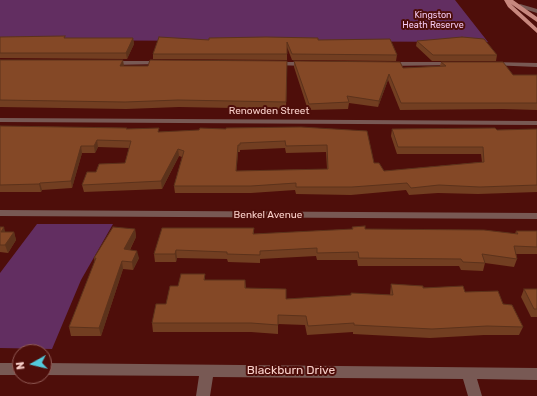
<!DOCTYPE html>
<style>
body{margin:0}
#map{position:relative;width:537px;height:396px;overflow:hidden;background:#4e0e0a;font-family:Rubik,sans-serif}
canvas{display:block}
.north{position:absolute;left:12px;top:344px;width:40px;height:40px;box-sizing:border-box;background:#4e0e0a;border:1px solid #925c57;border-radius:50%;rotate:262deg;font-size:11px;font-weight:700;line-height:16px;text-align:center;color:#f9d0ca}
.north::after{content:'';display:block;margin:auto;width:14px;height:18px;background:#53cadc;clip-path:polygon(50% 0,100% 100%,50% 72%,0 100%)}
</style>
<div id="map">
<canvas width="537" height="396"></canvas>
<div class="north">N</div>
</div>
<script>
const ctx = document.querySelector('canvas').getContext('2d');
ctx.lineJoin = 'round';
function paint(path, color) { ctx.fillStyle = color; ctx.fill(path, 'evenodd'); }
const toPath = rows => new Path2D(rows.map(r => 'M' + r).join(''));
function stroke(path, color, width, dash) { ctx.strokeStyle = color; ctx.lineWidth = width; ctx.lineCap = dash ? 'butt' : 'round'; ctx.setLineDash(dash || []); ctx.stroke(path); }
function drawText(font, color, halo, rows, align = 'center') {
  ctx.font = font + ' Rubik,sans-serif'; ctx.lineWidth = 4; ctx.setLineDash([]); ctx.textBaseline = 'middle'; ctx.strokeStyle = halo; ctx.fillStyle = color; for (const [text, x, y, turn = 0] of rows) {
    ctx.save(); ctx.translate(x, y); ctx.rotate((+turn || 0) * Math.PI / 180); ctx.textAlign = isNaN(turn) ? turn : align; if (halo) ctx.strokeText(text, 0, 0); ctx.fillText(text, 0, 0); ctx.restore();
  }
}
paint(toPath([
 [0,0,455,0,488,42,0,40],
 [37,224,113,224,81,280,52,349,0,348,0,273]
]), '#622e61');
paint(toPath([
 [520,4,537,9,537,13,518,7,517,6,520,4],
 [162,61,164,62,164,64,110,65,107,63,110,61,162,61],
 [274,62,308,62,311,64,308,66,272,65,271,64,274,62],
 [454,62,457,64,456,65,388,66,385,64,388,62,454,62],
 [492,62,537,63,537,67,490,65,489,64,492,62],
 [0,118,537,121,537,125,0,122,0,118],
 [0,210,537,213,537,219,0,216,0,210],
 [0,363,20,363,20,375,0,375,0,363],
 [44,363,537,368,537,380,477,379,482,396,468,396,463,379,213,377,210,396,196,396,199,376,44,375,44,363]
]), '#785954');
paint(toPath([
 [504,0,513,0,537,17,537,22,511,4,537,28,537,33,508,7,504,0]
]), '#c7877e');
paint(toPath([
 [0,37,66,38,133,38,134,44,127,59,0,58],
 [209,40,318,40,397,55,396,61,292,60,287,47,287,60,153,59,153,54],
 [417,41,497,55,496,61,432,61,416,46],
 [0,60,124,66,148,66,287,61,286,109,179,107,126,109,0,107],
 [294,61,403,68,440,66,441,62,513,75,537,75,537,110,503,109,400,110,388,80,378,107,349,103,348,109,308,110,294,67],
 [0,126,127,128,127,129,159,132,226,129,301,127,374,163,384,171,482,162,481,154,397,154,391,136,392,129,497,130,537,129,537,192,478,194,438,193,409,195,406,190,351,195,296,194,295,190,251,193,175,193,174,186,182,157,179,156,162,189,84,192,82,185,96,172,125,163,129,148,98,147,95,153,82,153,72,188,42,190,41,192,0,192],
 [285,148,286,153,326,152,327,169,236,171,238,152,240,152,240,150],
 [0,227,5,232,14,232,16,240,8,253,0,252,0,253],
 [352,227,365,229,515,234,516,231,537,231,537,254,516,254,517,259,514,267,485,263,483,271,461,270,459,266,358,266,357,260,317,260,316,256,260,259,260,263,228,262,227,259,177,258,176,262,155,262,154,254,254,228,254,234,352,229],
 [135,229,136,237,130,250,139,258,133,270,123,269,101,336,71,336,69,327,95,262,94,258],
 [205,274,205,280,245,280,246,288,286,299,351,295,351,293,390,295,391,284,465,292,503,304,523,327,519,335,484,335,430,338,353,334,353,332,307,335,305,325,278,324,278,334,251,332,153,332,152,323,166,304,178,286],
 [524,289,537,289,537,317,531,317,521,297]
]), '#723e21');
paint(toPath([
 [133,38,134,44,127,59,126,53],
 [123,60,124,66,120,66],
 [389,74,388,80,378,107,379,101],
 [97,140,98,147,95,153,94,146],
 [238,145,238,152,236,179,236,171],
 [81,146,82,153,72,188,71,181],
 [178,149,179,156,162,189,161,181],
 [40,183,42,190,41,192,39,184],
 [4,227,6,235,1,232],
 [135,229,136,237,126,257,124,249],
 [14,232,16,240,8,253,5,245],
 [176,250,177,258,176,262,175,254],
 [137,251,139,258,133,270,132,262],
 [122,261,123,269,101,336,99,328]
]), '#5c321b');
const building = toPath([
 [65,36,64,38,133,38,126,53,0,53,0,37,65,36],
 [159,37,209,40,209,38,266,37,318,38,318,40,390,39,397,55,292,54,287,42,287,54,153,54,159,37],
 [462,37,484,39,497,55,433,55,417,41,462,37],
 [0,60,123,60,120,66,148,66,150,60,287,61,286,102,178,100,125,102,0,100,0,60],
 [294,61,400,62,403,68,446,66,441,62,503,62,513,75,537,75,537,103,401,103,389,74,379,101,347,96,349,102,309,104,294,61],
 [0,126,127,128,126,129,159,128,158,132,199,130,200,128,226,129,226,128,301,127,367,131,374,163,379,163,384,171,484,162,483,147,398,147,392,129,495,128,497,130,537,129,537,185,480,187,439,185,411,188,407,183,352,187,296,187,296,183,251,186,174,186,184,151,178,149,161,181,82,185,87,172,96,172,99,164,125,163,131,141,97,140,94,146,81,146,71,181,40,183,39,184,0,185,0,126],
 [285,141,286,146,327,145,328,169,236,171,238,145,240,145,240,143,285,141],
 [365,226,365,229,484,230,518,234,516,231,537,231,537,247,514,246,517,259,482,254,485,263,463,262,461,259,359,258,358,252,317,253,317,248,260,251,260,255,227,254,227,252,176,250,175,254,154,254,162,228,254,228,253,234,353,229,352,227,365,226],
 [0,227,4,227,1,232,14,232,5,245,0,245,0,227],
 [113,227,135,229,124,249,137,251,132,262,122,261,99,328,69,327,96,258,94,258,113,227],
 [181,274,205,274,204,280,245,280,245,288,286,289,286,299,351,295,351,293,393,295,391,284,423,286,423,288,463,286,465,292,498,291,503,304,512,305,523,327,487,326,432,329,354,325,354,323,308,326,306,316,278,315,278,325,251,323,152,323,156,304,166,304,170,286,178,286,181,274],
 [524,289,537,289,537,309,534,309,524,289]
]);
paint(building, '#844826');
stroke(building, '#5c321b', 1);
drawText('9px', '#f5c9f2', '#4e0e0a', [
 ["Kingston",433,15],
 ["Heath Reserve",433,25]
]);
drawText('10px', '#f9d0ca', '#4e0e0a', [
 ["Renowden Street",269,111],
 ["Benkel Avenue",268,215]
]);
drawText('12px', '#f9d0ca', '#4e0e0a', [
 ["Blackburn Drive",291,371]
]);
</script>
